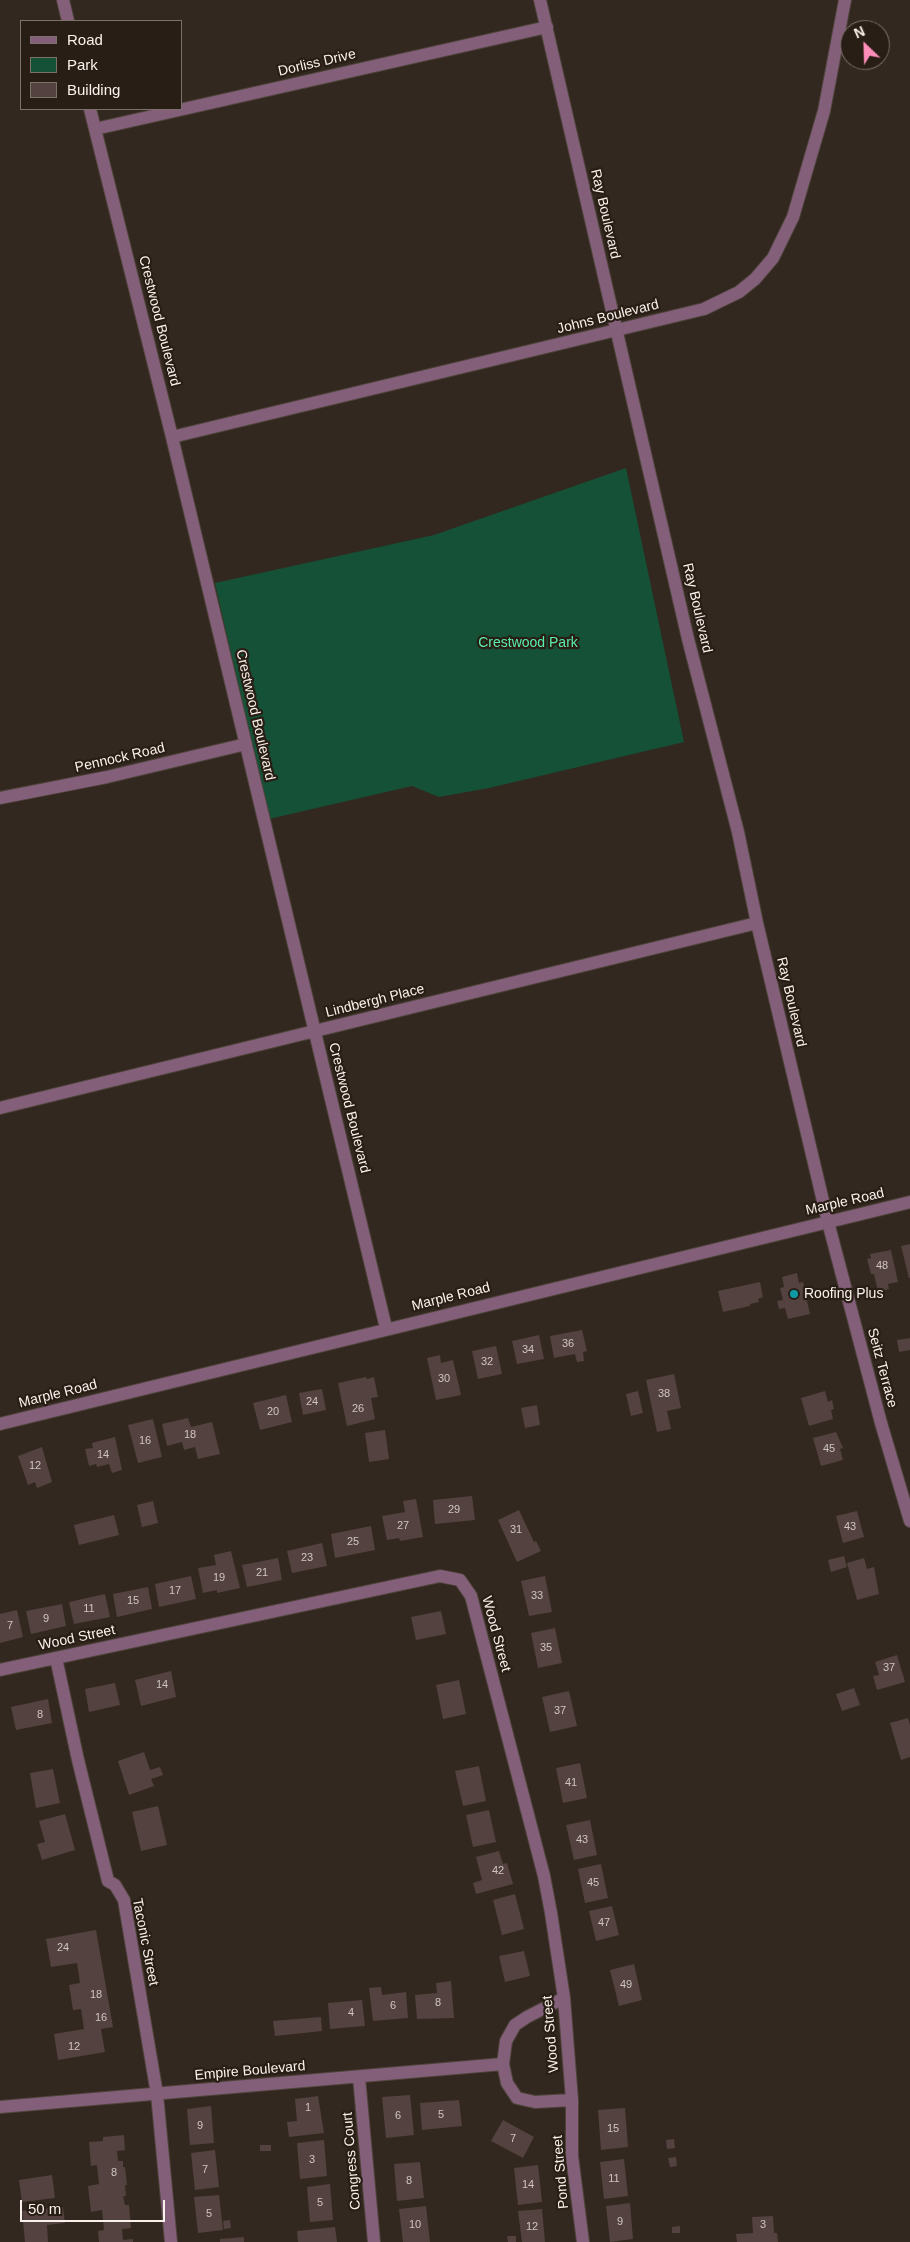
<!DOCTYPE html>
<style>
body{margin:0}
#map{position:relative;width:910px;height:2242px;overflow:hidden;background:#33281f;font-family:Arial,sans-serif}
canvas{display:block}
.legend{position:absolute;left:20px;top:20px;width:162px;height:90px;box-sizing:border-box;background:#291e15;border:1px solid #7c726b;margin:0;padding:6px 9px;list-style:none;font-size:15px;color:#f9f1eb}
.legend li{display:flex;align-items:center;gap:10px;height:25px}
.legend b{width:25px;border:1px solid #7c726b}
.north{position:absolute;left:840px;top:20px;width:50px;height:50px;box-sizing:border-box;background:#291e15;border:1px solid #7c726b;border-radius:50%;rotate:336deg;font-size:14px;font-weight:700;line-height:20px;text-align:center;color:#f9f1eb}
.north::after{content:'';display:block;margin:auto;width:18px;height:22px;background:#ff8ebb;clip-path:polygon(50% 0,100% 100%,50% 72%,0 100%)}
.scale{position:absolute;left:20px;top:2200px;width:145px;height:22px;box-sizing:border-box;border:2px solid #f9f1eb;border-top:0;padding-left:6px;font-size:15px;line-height:18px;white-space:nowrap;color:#f9f1eb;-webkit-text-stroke:4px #291e15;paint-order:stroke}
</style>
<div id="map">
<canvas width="910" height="2242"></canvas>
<ul class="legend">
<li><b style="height:6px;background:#835f79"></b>Road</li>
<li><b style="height:14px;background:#145136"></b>Park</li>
<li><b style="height:14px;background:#53423f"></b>Building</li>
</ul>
<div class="north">N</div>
<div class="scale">50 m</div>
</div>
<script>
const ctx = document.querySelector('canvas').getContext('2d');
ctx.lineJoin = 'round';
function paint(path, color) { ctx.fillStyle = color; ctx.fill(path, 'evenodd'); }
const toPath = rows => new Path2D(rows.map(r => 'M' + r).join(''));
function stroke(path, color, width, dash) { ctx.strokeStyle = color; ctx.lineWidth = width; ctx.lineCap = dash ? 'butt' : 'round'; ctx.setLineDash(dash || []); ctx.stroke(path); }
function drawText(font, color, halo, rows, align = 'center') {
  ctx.font = font + ' Arial,sans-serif'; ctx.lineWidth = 4.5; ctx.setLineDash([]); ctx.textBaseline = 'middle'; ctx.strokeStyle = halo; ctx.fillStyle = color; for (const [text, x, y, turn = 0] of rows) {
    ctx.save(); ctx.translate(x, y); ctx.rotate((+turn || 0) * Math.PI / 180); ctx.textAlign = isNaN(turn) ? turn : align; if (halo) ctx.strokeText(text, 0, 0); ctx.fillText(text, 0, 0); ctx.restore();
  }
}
paint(toPath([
 [626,468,684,742,489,788,439,797,412,786,269,819,215,583,434,535]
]), '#145136');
paint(toPath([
 [910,1244,910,1278,909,1278,901,1246],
 [891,1250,898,1282,888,1284,889,1289,878,1292,874,1274,871,1274,867,1259,871,1258,870,1254],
 [797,1273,799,1283,803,1282,810,1314,788,1319,785,1308,779,1309,777,1301,783,1300,780,1288,784,1287,782,1277],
 [760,1282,763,1297,758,1299,759,1302,750,1304,750,1306,723,1312,718,1291],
 [582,1330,587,1351,583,1352,584,1361,577,1362,575,1354,554,1358,550,1336],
 [539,1335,544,1359,517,1364,512,1341],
 [910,1338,910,1350,899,1352,897,1340],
 [496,1346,502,1374,478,1379,472,1351],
 [440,1355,441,1363,453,1360,461,1395,436,1400,427,1358],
 [674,1374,681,1408,667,1411,671,1429,657,1432,646,1380],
 [366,1377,367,1379,374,1377,378,1397,371,1398,375,1419,347,1426,338,1383],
 [322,1389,326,1410,303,1415,299,1393],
 [638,1391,643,1413,631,1416,626,1394],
 [825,1391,828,1402,832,1400,834,1409,831,1410,833,1419,809,1426,801,1398],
 [286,1395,292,1422,260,1430,253,1403],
 [537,1405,540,1425,525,1428,521,1408],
 [188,1418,191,1427,212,1422,220,1454,198,1459,195,1447,184,1450,182,1442,167,1446,162,1424],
 [153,1419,162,1457,138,1463,128,1425],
 [385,1430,389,1459,369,1462,365,1433],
 [836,1432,843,1448,840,1449,843,1460,821,1466,813,1438],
 [115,1437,122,1470,112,1473,109,1464,97,1467,96,1464,89,1466,85,1449,93,1448,92,1443],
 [42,1447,52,1482,37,1488,35,1482,28,1485,18,1456],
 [472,1496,475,1520,435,1524,433,1500],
 [416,1499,423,1537,400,1541,399,1538,387,1540,382,1516,405,1512,403,1501],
 [153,1501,158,1523,142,1527,137,1505],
 [519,1510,534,1542,536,1541,541,1551,517,1562,498,1520],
 [857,1511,864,1537,843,1543,836,1516],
 [114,1515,119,1535,79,1545,74,1525],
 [371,1526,375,1550,335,1558,331,1534],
 [322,1543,327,1566,292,1573,287,1551],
 [231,1551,240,1588,217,1593,217,1590,203,1593,198,1568,216,1565,214,1555],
 [844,1556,847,1567,831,1572,828,1560],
 [278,1558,282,1580,247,1587,242,1565],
 [864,1558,867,1569,874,1567,879,1594,857,1600,847,1563],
 [191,1576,196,1599,159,1607,155,1584],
 [545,1576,552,1612,529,1616,521,1581],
 [148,1587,152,1609,117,1617,113,1594],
 [105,1594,110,1617,74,1624,69,1602],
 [62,1604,66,1626,31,1634,26,1611],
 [17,1610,23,1637,0,1643,0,1614],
 [441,1611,446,1634,416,1640,411,1617],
 [555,1628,562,1663,538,1668,531,1633],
 [897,1655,905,1682,877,1690,873,1676,879,1675,875,1662],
 [171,1671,176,1697,141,1706,135,1680],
 [459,1680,466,1714,443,1719,436,1685],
 [115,1683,120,1705,89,1712,85,1689],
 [854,1688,860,1705,842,1711,836,1694],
 [569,1691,577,1726,550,1732,542,1697],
 [48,1699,52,1723,16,1730,11,1707],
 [908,1718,910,1725,910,1757,901,1760,890,1723],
 [144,1752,150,1770,160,1767,163,1775,151,1779,154,1786,129,1795,118,1761],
 [580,1763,587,1798,563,1803,556,1768],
 [479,1766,486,1801,463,1806,455,1771],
 [53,1769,60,1803,36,1808,30,1773],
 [158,1806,167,1845,141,1851,132,1812],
 [489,1810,496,1842,473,1847,466,1815],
 [65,1814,75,1850,42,1860,37,1844,45,1842,39,1821],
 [590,1820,597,1855,574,1860,566,1825],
 [499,1851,503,1864,507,1863,513,1884,476,1894,473,1883,482,1880,476,1857],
 [601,1864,608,1898,585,1903,578,1869],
 [515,1894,524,1929,502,1935,493,1900],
 [612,1906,619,1935,596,1941,589,1911],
 [96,1930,113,2027,101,2029,105,2052,58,2060,54,2034,84,2029,81,2009,73,2010,69,1985,80,1983,77,1963,51,1967,46,1939],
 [524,1951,530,1976,505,1982,499,1956],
 [634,1964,642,2000,619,2006,610,1970],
 [451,1981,454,2018,417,2019,415,1995,437,1993,436,1983],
 [381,1987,382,1995,406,1992,408,2018,373,2021,369,1988],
 [362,2000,365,2026,330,2029,328,2003],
 [321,2017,322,2031,275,2036,273,2021],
 [410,2095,414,2135,386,2138,382,2097],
 [318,2096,324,2133,289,2137,287,2122,297,2121,295,2099],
 [459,2100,462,2126,422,2130,420,2103],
 [211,2106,214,2143,190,2145,187,2109],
 [625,2108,628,2147,601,2150,598,2110],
 [503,2120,534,2137,523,2158,491,2141],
 [124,2135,125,2150,117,2151,118,2161,123,2161,123,2167,125,2167,127,2185,125,2185,126,2196,123,2196,125,2205,129,2205,131,2228,122,2229,123,2240,133,2239,133,2242,99,2242,98,2231,104,2230,102,2210,91,2212,88,2186,99,2184,97,2165,91,2166,89,2142,103,2141,103,2137],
 [674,2139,675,2148,667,2149,666,2140],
 [324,2140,327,2176,300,2179,297,2143],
 [260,2145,271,2145,271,2151,260,2151],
 [215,2150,219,2187,195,2190,191,2153],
 [676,2157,677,2166,670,2167,668,2158],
 [624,2159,628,2196,604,2199,600,2162],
 [420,2162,424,2198,397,2201,394,2164],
 [538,2165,542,2202,518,2205,514,2168],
 [52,2175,55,2198,22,2202,19,2180],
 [330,2184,333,2220,310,2222,307,2187],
 [219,2195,223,2230,198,2233,194,2197],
 [630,2203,633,2239,610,2242,606,2206],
 [426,2206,430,2242,403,2242,399,2209],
 [63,2207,65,2223,47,2225,48,2242,25,2242,22,2211],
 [542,2209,545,2242,522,2242,518,2211],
 [773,2216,774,2233,777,2233,778,2242,737,2242,736,2234,753,2233,752,2217],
 [230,2220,231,2228,224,2229,223,2221],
 [680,2226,680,2233,672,2233,672,2227],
 [335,2227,337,2242,298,2242,297,2231],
 [507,2236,516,2236,516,2242,508,2242],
 [244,2237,244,2242,220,2242,220,2239]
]), '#53423f');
const street = toPath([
 [63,0,68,21],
 [540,0,688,639,738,832,757,923,828,1222,881,1423,910,1521],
 [90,109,172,437,386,1328],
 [95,129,547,27],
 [172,437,704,309,739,292,755,279,773,258,793,217,824,111,845,0],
 [0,798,107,777,246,744],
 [0,1108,757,923],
 [0,1424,910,1202],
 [56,1658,78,1760,108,1881,115,1885,124,1900,157,2094,171,2242],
 [0,1670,440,1576,460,1580,471,1596,544,1876,551,1913,564,1998,572,2100,572,2156,583,2242],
 [564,1998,527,2017,515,2025,506,2041,503,2064,507,2083,517,2098,535,2102,572,2100],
 [359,2077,374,2242],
 [0,2107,503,2064]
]);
stroke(street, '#4f443c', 14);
stroke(street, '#835f79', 12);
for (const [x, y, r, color] of [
 [794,1294,5,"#0f9aa8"]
]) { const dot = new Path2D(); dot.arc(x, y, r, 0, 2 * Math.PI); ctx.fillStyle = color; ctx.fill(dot); stroke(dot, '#291e15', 2); }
drawText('11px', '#d0c5c0', null, [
 ["48",882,1266],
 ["36",568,1344],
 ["34",528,1350],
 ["32",487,1362],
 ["30",444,1379],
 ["38",664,1394],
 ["24",312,1402],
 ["26",358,1409],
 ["20",273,1412],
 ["18",190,1435],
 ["16",145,1441],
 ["45",829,1449],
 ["14",103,1455],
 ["12",35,1466],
 ["29",454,1510],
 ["27",403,1526],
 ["43",850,1527],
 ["31",516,1530],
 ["25",353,1542],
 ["23",307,1558],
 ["21",262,1573],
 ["19",219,1578],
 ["17",175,1591],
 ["33",537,1596],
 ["15",133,1601],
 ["11",89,1609],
 ["9",46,1619],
 ["7",10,1626],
 ["35",546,1648],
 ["37",889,1668],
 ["14",162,1685],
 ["37",560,1711],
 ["8",40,1715],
 ["41",571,1783],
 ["43",582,1840],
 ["42",498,1871],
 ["45",593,1883],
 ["47",604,1923],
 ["24",63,1948],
 ["49",626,1985],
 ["18",96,1995],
 ["8",438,2003],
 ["6",393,2006],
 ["4",351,2013],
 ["16",101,2018],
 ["12",74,2047],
 ["1",308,2108],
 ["5",441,2115],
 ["6",398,2116],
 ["9",200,2126],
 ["15",613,2129],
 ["7",513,2139],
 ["3",312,2160],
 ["7",205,2170],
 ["8",114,2173],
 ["11",614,2179],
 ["8",409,2181],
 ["14",528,2185],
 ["5",320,2203],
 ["5",209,2214],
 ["9",620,2222],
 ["10",415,2225],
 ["3",763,2225],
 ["12",532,2227]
]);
drawText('14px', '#f9f1eb', '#291e15', [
 ["Dorliss Drive",317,63,-13],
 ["Ray Boulevard",605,214,77],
 ["Johns Boulevard",608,317,-14],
 ["Crestwood Boulevard",159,321,76],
 ["Ray Boulevard",697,608,77],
 ["Crestwood Boulevard",255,715,77],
 ["Pennock Road",120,758,-13],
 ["Lindbergh Place",375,1001,-14],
 ["Ray Boulevard",791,1002,77],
 ["Crestwood Boulevard",349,1108,76],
 ["Marple Road",845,1202,-13],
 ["Marple Road",451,1297,-14],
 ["Seitz Terrace",882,1368,75],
 ["Marple Road",58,1394,-14],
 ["Wood Street",496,1634,75],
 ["Wood Street",77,1638,-12],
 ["Taconic Street",145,1942,79],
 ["Wood Street",551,2034,-95],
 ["Empire Boulevard",250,2071,-5],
 ["Congress Court",352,2161,-95],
 ["Pond Street",561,2172,-95]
]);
drawText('14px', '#5aeeaa', '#291e15', [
 ["Crestwood Park",528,643]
]);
drawText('14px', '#f9f1eb', '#291e15', [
 ["Roofing Plus",804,1294]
], 'left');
</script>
